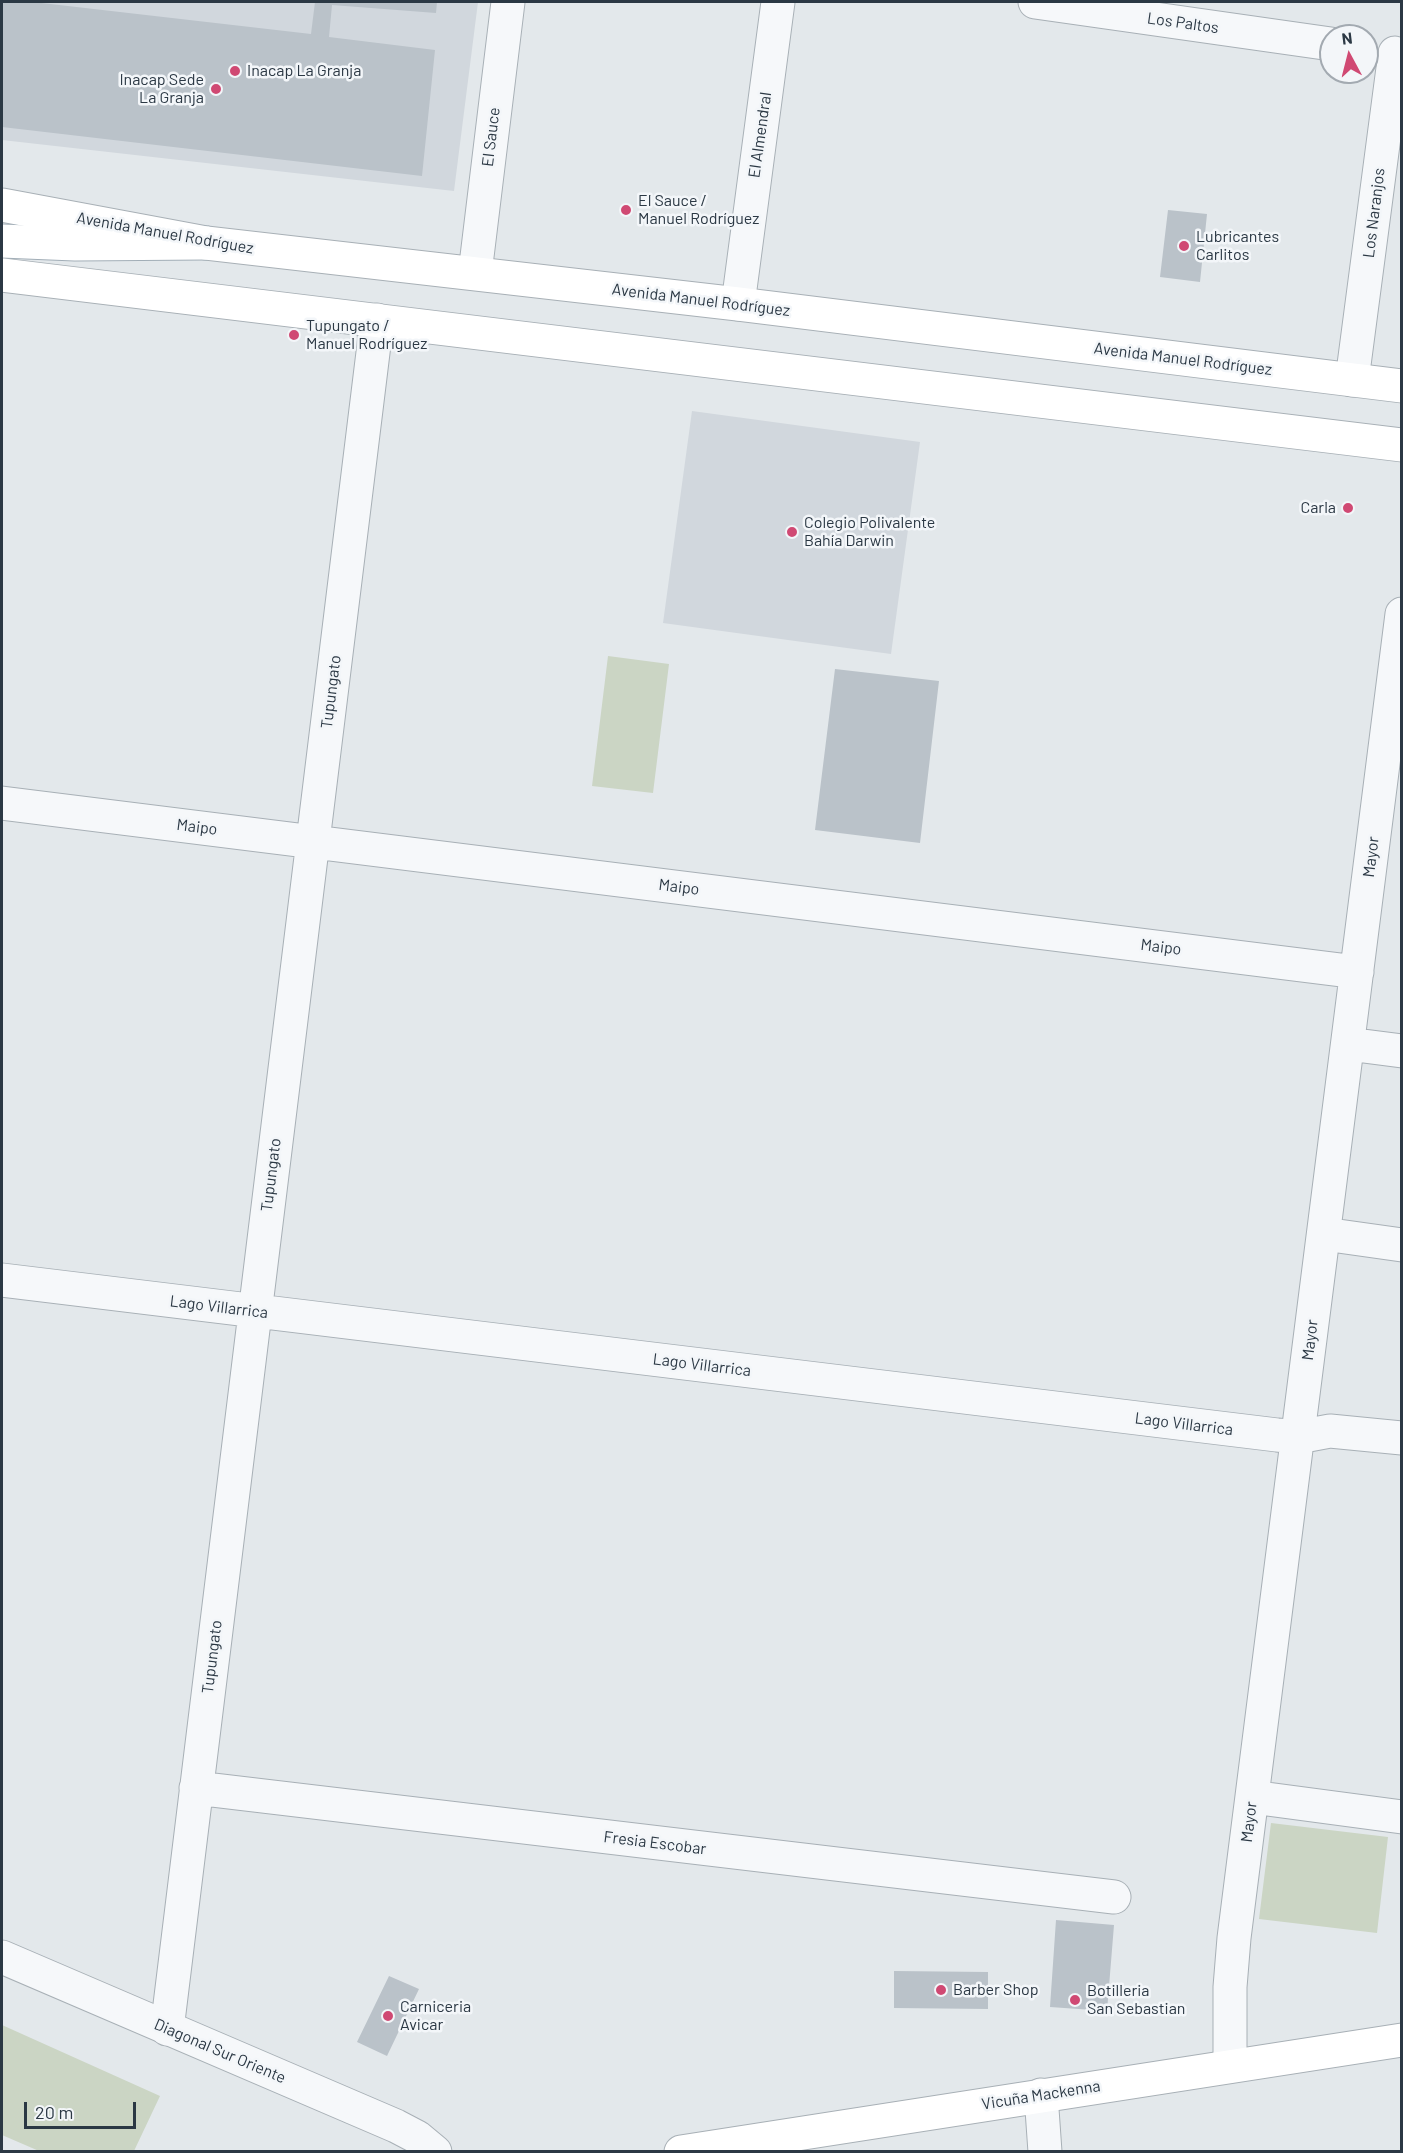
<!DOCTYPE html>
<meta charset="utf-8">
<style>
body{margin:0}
#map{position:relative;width:1403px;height:2153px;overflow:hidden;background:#e3e8eb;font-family:Barlow,sans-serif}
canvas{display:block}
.frame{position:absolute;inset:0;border:3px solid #2b3844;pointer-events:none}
.north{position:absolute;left:1319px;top:24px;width:60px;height:60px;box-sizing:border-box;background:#f3f6f9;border:2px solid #a3aab1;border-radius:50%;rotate:353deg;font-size:16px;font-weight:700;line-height:24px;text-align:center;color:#2b3844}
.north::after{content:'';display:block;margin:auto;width:21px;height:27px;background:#d04973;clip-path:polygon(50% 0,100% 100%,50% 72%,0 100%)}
.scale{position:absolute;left:24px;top:2102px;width:112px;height:27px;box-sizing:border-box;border:3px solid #2b3844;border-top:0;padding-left:8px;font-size:18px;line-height:21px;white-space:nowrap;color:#2b3844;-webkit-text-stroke:4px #f3f6f9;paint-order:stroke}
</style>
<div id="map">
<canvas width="1403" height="2153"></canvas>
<div class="frame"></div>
<div class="north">N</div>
<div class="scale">20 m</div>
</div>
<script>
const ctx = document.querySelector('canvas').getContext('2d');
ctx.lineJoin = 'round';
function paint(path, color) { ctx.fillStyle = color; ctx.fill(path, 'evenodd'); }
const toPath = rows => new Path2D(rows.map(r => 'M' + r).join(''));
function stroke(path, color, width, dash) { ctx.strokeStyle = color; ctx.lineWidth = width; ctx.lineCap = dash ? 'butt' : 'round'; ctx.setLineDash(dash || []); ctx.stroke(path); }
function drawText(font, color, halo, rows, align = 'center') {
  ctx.font = font + ' Barlow,sans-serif'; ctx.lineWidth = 5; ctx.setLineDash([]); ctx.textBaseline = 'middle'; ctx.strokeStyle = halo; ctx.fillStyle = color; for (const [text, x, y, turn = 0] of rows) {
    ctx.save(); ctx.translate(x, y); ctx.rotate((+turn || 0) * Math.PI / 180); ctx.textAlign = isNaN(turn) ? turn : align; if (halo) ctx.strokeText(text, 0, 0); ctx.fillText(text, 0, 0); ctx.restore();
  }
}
paint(toPath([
 [2,2,478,2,454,191,2,140],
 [692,411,920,442,891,654,663,623]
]), '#d1d7dd');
paint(toPath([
 [608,656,669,664,653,793,592,786],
 [1271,1823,1388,1837,1377,1933,1259,1919],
 [2,2025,160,2096,134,2151,39,2151,2,2135]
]), '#cbd5c4');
paint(toPath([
 [2,2,33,2,311,34,315,2,437,2,436,13,332,5,329,37,435,50,422,176,2,127],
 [1168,210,1207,214,1200,282,1160,277],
 [835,669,939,681,920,843,815,830],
 [1056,1920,1114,1925,1107,2011,1050,2007],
 [894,1971,988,1972,988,2009,894,2008],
 [389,1976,419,1989,387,2056,357,2042]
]), '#bac2c9');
const minor = toPath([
 [1035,2,1331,44],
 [475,273,508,2],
 [738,304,778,2],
 [1352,380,1395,53],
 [2,803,1357,972],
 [1348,1044,1402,1051],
 [1324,1234,1402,1245],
 [2,1280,1277,1435,1298,1437,1330,1431,1402,1438],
 [196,1788,1114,1897],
 [1252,1797,1402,1817],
 [167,2029,377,320],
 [1230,2066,1230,1987,1234,1938,1402,614],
 [1041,2095,1045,2152]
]);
const tertiary = toPath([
 [2,1957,396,2126,417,2137,435,2152]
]);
const secondary = toPath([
 [2,205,206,243,738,304,1402,386],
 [2,275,1402,445],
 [681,2152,1402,2040]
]);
const primary = toPath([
 [2,241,75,244,206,243]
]);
stroke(minor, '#a8b0b6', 35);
stroke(tertiary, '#a8b0b6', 35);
stroke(secondary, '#a8b0b6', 35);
stroke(primary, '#a2aeb7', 35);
stroke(minor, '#f6f8fa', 33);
stroke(tertiary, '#f6f8fa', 33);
stroke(secondary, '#fff', 33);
stroke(primary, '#fff', 33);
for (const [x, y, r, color] of [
 [235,71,6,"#d04973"],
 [216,89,6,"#d04973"],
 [626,210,6,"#d04973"],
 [1184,246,6,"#d04973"],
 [294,335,6,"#d04973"],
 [1348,508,6,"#d04973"],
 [792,532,6,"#d04973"],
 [941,1990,6,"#d04973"],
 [1075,2000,6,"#d04973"],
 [388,2016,6,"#d04973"]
]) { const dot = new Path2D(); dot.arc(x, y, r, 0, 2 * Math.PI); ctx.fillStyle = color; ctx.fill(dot); stroke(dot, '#f3f6f9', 2); }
drawText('16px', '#2b3844', '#f3f6f9', [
 ["Los Paltos",1183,23,8],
 ["El Almendral",760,135,-82],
 ["El Sauce",491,137,-83],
 ["Los Naranjos",1374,213,-83],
 ["Avenida Manuel Rodríguez",165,233,10],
 ["Avenida Manuel Rodríguez",701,300,7],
 ["Avenida Manuel Rodríguez",1183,359,7],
 ["Tupungato",331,692,-83],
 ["Maipo",197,827,7],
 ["Mayor",1371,857,-83],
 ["Maipo",679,887,7],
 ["Maipo",1161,947,7],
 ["Tupungato",271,1175,-83],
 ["Lago Villarrica",219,1307,7],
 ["Mayor",1310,1340,-83],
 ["Lago Villarrica",702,1365,7],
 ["Lago Villarrica",1184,1424,7],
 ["Tupungato",212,1657,-83],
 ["Mayor",1249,1822,-83],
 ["Fresia Escobar",655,1843,7],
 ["Diagonal Sur Oriente",220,2051,23],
 ["Vicuña Mackenna",1041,2095,-9]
]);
drawText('16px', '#2b3844', '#f3f6f9', [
 ["Inacap La Granja",247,71],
 ["Inacap Sede",204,80,"right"],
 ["La Granja",204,98,"right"],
 ["El Sauce /",638,201],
 ["Manuel Rodríguez",638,219],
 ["Lubricantes",1196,237],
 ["Carlitos",1196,255],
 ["Tupungato /",306,326],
 ["Manuel Rodríguez",306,344],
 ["Carla",1336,508,"right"],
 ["Colegio Polivalente",804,523],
 ["Bahía Darwin",804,541],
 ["Barber Shop",953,1990],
 ["Botilleria",1087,1991],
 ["San Sebastian",1087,2009],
 ["Carniceria",400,2007],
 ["Avicar",400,2025]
], 'left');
</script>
